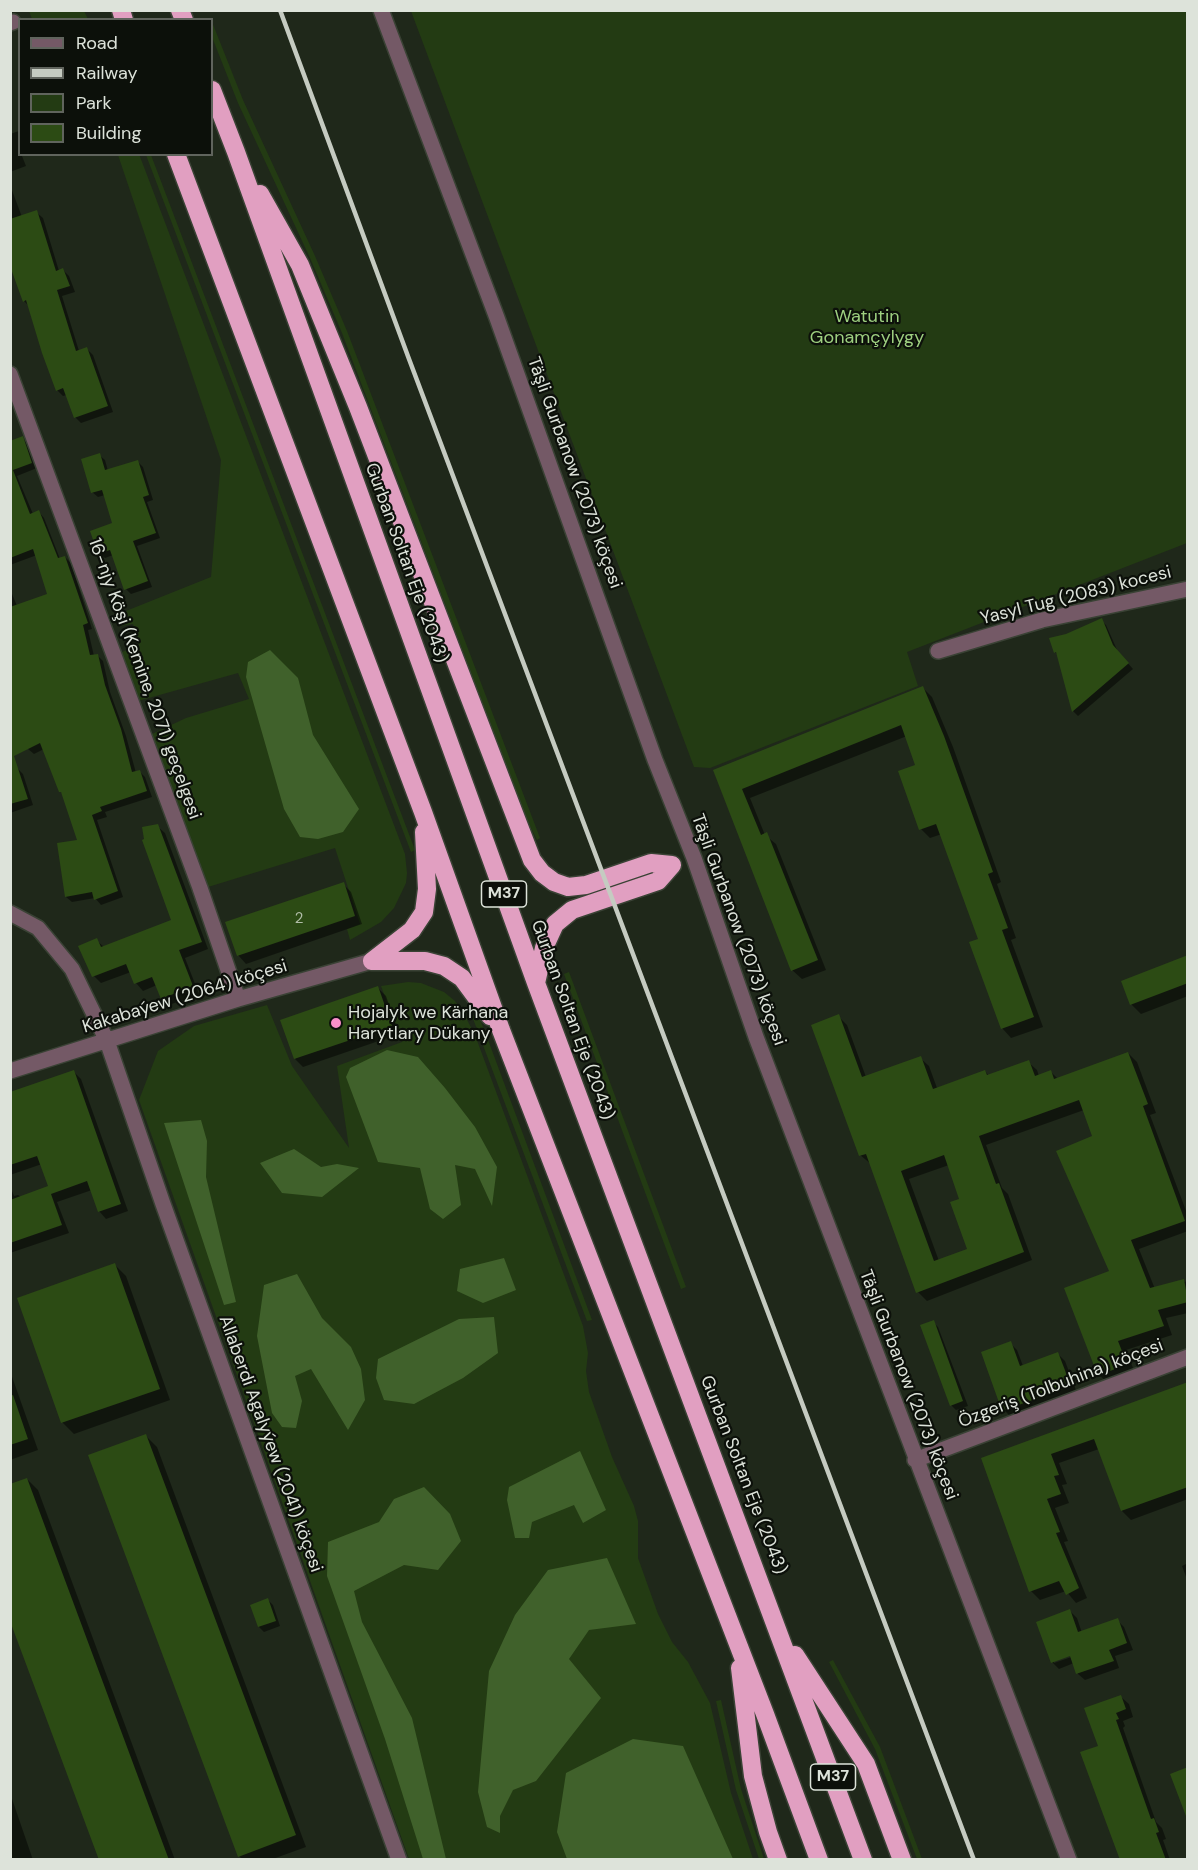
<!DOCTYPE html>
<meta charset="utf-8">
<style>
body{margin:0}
#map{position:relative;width:1198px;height:1870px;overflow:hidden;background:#1f281a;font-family:"DM Sans",sans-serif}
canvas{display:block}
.frame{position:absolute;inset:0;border:12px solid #dde3da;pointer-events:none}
.legend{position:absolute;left:18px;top:18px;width:195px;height:138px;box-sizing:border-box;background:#0c100a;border:2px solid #60645d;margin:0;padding:8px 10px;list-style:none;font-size:18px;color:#dde3da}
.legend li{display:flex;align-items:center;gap:12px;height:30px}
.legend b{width:30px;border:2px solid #60645d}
</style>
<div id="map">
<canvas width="1198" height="1870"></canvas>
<div class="frame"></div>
<ul class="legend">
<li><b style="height:8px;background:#745966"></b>Road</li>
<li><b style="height:8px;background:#c5cbc1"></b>Railway</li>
<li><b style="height:16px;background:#233b13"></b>Park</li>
<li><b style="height:16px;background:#2c4b14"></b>Building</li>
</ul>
</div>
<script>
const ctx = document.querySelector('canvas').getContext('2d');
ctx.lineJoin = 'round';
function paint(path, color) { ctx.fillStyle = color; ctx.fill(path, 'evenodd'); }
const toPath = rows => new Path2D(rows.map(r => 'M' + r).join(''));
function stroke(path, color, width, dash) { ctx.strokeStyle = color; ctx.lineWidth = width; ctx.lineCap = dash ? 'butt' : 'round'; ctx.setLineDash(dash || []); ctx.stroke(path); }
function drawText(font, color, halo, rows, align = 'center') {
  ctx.font = font + ' "DM Sans",sans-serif'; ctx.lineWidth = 4.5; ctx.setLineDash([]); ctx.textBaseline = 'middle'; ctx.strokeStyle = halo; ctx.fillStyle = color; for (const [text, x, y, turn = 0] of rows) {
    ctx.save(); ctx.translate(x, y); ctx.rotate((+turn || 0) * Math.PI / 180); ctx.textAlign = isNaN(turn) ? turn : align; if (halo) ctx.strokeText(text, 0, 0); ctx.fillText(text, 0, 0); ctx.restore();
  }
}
paint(toPath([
 [29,11,84,11,88,19,32,19],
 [411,11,1187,11,1187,543,907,652,918,686,710,768,694,767],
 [212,22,243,100,315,256,347,331,540,838,537,840,528,822,342,333,310,258,238,103,212,37],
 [139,154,405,854,407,873,406,883,394,908,381,922,350,940,347,929,360,924,335,848,208,887,152,734,186,718,249,699,238,673,138,701,122,652,139,645,133,624,120,626,116,615,211,577,221,460,118,155],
 [146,155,151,155,415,850,411,852],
 [569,972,686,1287,681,1289,564,974],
 [408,982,421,983,444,992,455,1001,465,1016,475,1035,583,1326,588,1353,586,1371,589,1392,612,1457,634,1506,638,1521,638,1558,658,1614,672,1642,688,1662,710,1703,731,1793,753,1859,409,1859,139,1100,158,1051,194,1026,267,1005,292,1066,349,1148,337,1066,402,1042,381,986],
 [477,1013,484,1029,592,1320,587,1321,472,1016],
 [833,1660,880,1747,922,1859,917,1859,875,1749,829,1662],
 [721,1700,741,1789,764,1859,759,1859,736,1790,716,1701]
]), '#233b13');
paint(toPath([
 [270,650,298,678,313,735,359,809,343,832,318,839,300,837,284,809,246,677,248,662],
 [387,1050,418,1057,445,1088,475,1127,497,1167,492,1206,475,1169,455,1165,461,1205,443,1219,430,1209,420,1168,378,1162,346,1077,350,1068],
 [201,1120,207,1141,206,1177,236,1302,224,1305,164,1123],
 [294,1149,321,1167,337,1164,359,1168,322,1197,282,1193,260,1163],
 [504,1258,516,1290,483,1303,457,1291,460,1269],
 [297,1274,322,1318,351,1347,361,1369,365,1400,348,1430,311,1369,295,1376,302,1401,296,1428,282,1427,272,1413,257,1336,264,1285],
 [494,1317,498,1353,463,1378,414,1404,384,1400,376,1378,378,1359,459,1319],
 [580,1451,606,1510,583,1523,574,1505,532,1522,529,1538,515,1538,507,1500,509,1487],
 [424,1487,450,1514,461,1541,438,1570,404,1565,354,1591,362,1622,412,1718,446,1859,423,1859,385,1739,327,1576,328,1542,379,1522,394,1499],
 [607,1558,636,1624,589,1630,569,1659,601,1698,536,1781,513,1790,500,1816,500,1833,487,1827,478,1792,489,1671,515,1615,548,1570],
 [633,1739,683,1746,733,1859,567,1859,557,1832,566,1773]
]), '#40612b');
paint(toPath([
 [19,131,20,154,27,154,22,156,26,166,10,172,10,134],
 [10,185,22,217,36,212,43,218,59,271,63,270,69,276,75,292,62,296,79,351,87,349,93,355,113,412,81,423,75,417,67,395,63,396,57,390,30,307,24,301,10,261],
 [22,438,28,444,37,468,17,476,33,514,39,512,44,518,60,559,65,557,71,563,92,629,88,630,94,656,97,655,103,661,110,692,126,736,136,773,139,771,145,777,152,797,105,812,107,817,97,820,123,897,101,905,95,898,72,902,66,897,79,841,63,795,61,792,44,749,34,754,28,749,10,712,10,589,17,606,49,595,37,555,10,565,10,442],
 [99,455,105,460,108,471,138,462,143,467,153,500,147,502,160,538,137,546,152,587,131,594,126,589,113,555,105,558,99,553,114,523,105,495,98,497,92,492],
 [1101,620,1106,625,1118,652,1133,669,1078,716,1073,711,1058,655,1055,652,1066,635],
 [923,688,932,697,953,747,1001,882,997,884,1016,938,1011,940,1043,1027,1011,1038,1002,1028,980,940,942,834,930,838,921,829,917,766,907,736,750,798,765,835,776,844,826,970,802,979,792,970,714,771],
 [17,768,23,774,33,805,10,813,10,770],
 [157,826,165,833,208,949,185,958,199,994,169,1005,162,998,157,985,143,991,136,983,131,972,101,983,94,976,96,940,104,947,173,921,146,840],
 [343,884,351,892,362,924,246,964,238,955],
 [1188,957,1188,996,1141,1014,1131,1004],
 [378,988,386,996,399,1034,303,1067,295,1059],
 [838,1016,847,1025,866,1077,920,1058,929,1066,937,1088,985,1071,989,1076,1028,1062,1037,1070,1039,1076,1050,1071,1058,1079,1128,1053,1137,1062,1156,1113,1150,1115,1188,1216,1188,1231,1139,1249,1155,1289,1188,1281,1188,1313,1166,1318,1172,1335,1126,1350,1135,1373,1108,1383,1099,1375,1112,1271,1094,1137,1084,1110,986,1145,1002,1188,1008,1194,1032,1260,927,1301,918,1292,871,1164,860,1155],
 [949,1165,961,1200,969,1250,939,1261,909,1179],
 [74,1072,81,1079,128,1211,106,1219,99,1211,92,1190,57,1202,69,1233,10,1253,10,1186,14,1196,18,1195,21,1197,50,1187,42,1164,10,1175,10,1094],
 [115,1265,126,1276,170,1400,74,1434,62,1422],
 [933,1322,938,1327,968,1406,956,1410,951,1405],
 [1010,1343,1017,1350,1023,1366,1058,1354,1065,1361,1077,1393,1011,1417,1004,1410],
 [10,1371,38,1450,10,1460],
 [1188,1384,1188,1499,1131,1520,1122,1511,1099,1449,1059,1463,1067,1484,1062,1485,1069,1503,1055,1508,1068,1541,1064,1542,1087,1598,1076,1603,1066,1591,1040,1600,1031,1591,983,1459],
 [146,1436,157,1447,306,1847,270,1860,243,1860,239,1856],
 [27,1479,38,1490,175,1860,101,1860],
 [1188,1563,1188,1582,1182,1566],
 [268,1600,273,1605,280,1626,264,1632,259,1627],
 [1070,1611,1077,1618,1082,1633,1117,1620,1124,1627,1133,1650,1115,1656,1119,1668,1085,1680,1078,1674,1074,1663,1059,1669,1052,1662],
 [1076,1652,1077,1655,1054,1663,1054,1660],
 [1121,1697,1129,1704,1133,1717,1123,1721,1125,1726,1123,1728,1156,1822,1162,1828,1166,1839,1163,1840,1170,1860,1122,1860,1100,1747],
 [10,1793,33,1860,10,1860]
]), '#0007');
paint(toPath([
 [37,210,56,271,63,268,70,286,57,290,76,351,87,347,108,406,74,418,63,388,56,391,42,353,26,300,23,302,10,266,10,219],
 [23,436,32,463,13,470,30,514,39,510,58,558,65,556,88,623,83,625,90,655,98,654,105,685,121,729,132,772,140,770,147,791,100,807,102,811,92,815,118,891,94,900,92,892,65,897,57,843,77,840,61,792,59,792,40,743,14,756,28,799,10,804,10,607,47,594,33,549,10,558,10,441],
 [100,453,105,470,138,460,149,495,143,497,156,533,133,541,148,581,124,590,110,550,98,554,90,531,112,523,102,490,91,493,81,459],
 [1102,618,1113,645,1129,663,1072,712,1056,652,1054,653,1049,638,1066,634],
 [923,686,944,736,993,872,988,874,1008,928,1002,930,1034,1017,1001,1029,969,942,978,939,936,824,919,830,898,771,915,765,901,725,742,789,761,835,767,832,818,960,791,971,713,770],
 [158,824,202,942,179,950,193,986,161,999,152,977,134,984,126,964,92,977,78,946,97,938,101,947,171,920,142,840,144,839,142,827],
 [344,882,355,916,237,956,225,922],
 [1188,955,1188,983,1130,1005,1121,981],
 [378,986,392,1026,294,1059,280,1020],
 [839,1014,862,1077,921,1056,933,1089,985,1070,987,1075,1029,1060,1035,1076,1051,1070,1054,1079,1128,1052,1148,1104,1143,1106,1185,1221,1131,1240,1150,1288,1184,1279,1188,1302,1158,1310,1164,1326,1118,1341,1127,1364,1098,1376,1064,1288,1109,1271,1056,1151,1092,1136,1079,1100,979,1136,996,1184,999,1183,1024,1252,916,1293,866,1154,859,1156,811,1025],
 [944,1155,959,1199,950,1202,967,1249,934,1261,901,1171],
 [74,1070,121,1204,98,1212,87,1181,51,1194,62,1225,10,1243,10,1200,48,1186,37,1156,10,1165,10,1092],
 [115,1263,160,1389,61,1423,17,1298],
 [934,1320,963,1401,950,1406,920,1325],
 [1011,1341,1020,1366,1058,1352,1071,1386,1002,1411,981,1352],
 [1188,1382,1188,1487,1121,1511,1094,1439,1051,1454,1059,1475,1054,1476,1061,1494,1047,1499,1060,1532,1056,1533,1079,1588,1066,1595,1059,1581,1029,1592,981,1458],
 [13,1395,28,1439,10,1445,10,1396],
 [146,1434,296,1835,238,1857,88,1455],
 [27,1478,169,1860,99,1860,10,1621,10,1484],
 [268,1598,276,1621,258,1627,250,1605],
 [1070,1609,1078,1632,1118,1618,1127,1643,1109,1650,1114,1661,1076,1674,1070,1656,1051,1663,1036,1622],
 [1121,1695,1126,1709,1116,1713,1119,1719,1116,1720,1151,1819,1154,1818,1159,1832,1156,1833,1166,1860,1120,1860,1080,1752,1098,1746,1084,1708],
 [1188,1767,1188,1816,1186,1816,1170,1774]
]), '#2c4b14');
const street = toPath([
 [381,10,497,318,655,760,694,858,756,1037,1069,1860],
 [10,23,13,22],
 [10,374,200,888,238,999],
 [938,651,1042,620,1188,589],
 [10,913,38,928,72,969,107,1041,163,1204,399,1860],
 [10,1071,238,999,372,961],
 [915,1460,1188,1357]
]);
const highway = toPath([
 [121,10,124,20],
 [180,10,184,20],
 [212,90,236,152,536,983,863,1860],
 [176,154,423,812,501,1030,765,1714,819,1860],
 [260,194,300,265,358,407,532,860,542,873,554,882,568,887,586,885,651,863,672,865],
 [372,961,412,930,424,912,427,889,424,832],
 [372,961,425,961,444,966,462,978,490,1016],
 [536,983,544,948,555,924,572,910,658,881,672,865],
 [795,1655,866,1764,902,1860],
 [740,1668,753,1776,768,1832,778,1860]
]);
stroke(street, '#3a4235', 18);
stroke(highway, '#3a4235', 21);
stroke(street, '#745966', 15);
stroke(highway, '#e19fc1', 18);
stroke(toPath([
 [280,10,409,359,974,1860]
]), '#c5cbc1', 4.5);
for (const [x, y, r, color] of [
 [336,1023,6,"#f98fc9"]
]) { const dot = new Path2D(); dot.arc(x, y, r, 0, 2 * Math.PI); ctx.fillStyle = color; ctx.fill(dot); stroke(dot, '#0c100a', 2); }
drawText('15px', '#b1bda8', null, [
 ["2",299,919]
]);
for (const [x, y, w] of [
 [504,894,45],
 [833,1777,45]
]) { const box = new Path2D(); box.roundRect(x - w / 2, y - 13, w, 26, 4.5); ctx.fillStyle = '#0c100a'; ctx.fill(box); stroke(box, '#dde3da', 1.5); }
drawText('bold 16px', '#dde3da', null, [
 ["M37",504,894],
 ["M37",833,1777]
]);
drawText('18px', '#9ed080', '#0c100a', [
 ["Watutin",867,317],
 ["Gonamçylygy",867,338]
]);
drawText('18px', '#dde3da', '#0c100a', [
 ["Täşli Gurbanow (2073) köçesi",574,473,70],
 ["Gurban Soltan Eje (2043)",406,563,70],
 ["Yasyl Tug (2083) kocesi",1076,596,-14],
 ["16-njy Köşi (Kemine, 2071) geçelgesi",144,679,70],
 ["Täşli Gurbanow (2073) köçesi",738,930,70],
 ["Kakabaýew (2064) köçesi",185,997,-17],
 ["Gurban Soltan Eje (2043)",572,1020,70],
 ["Özgeriş (Tolbuhina) köçesi",1061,1384,-21],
 ["Täşli Gurbanow (2073) köçesi",908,1385,69],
 ["Allaberdi Agalyýew (2041) köçesi",270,1444,70],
 ["Gurban Soltan Eje (2043)",743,1475,69]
]);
drawText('18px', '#dde3da', '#0c100a', [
 ["Hojalyk we Kärhana",348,1013],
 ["Harytlary Dükany",348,1034]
], 'left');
</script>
